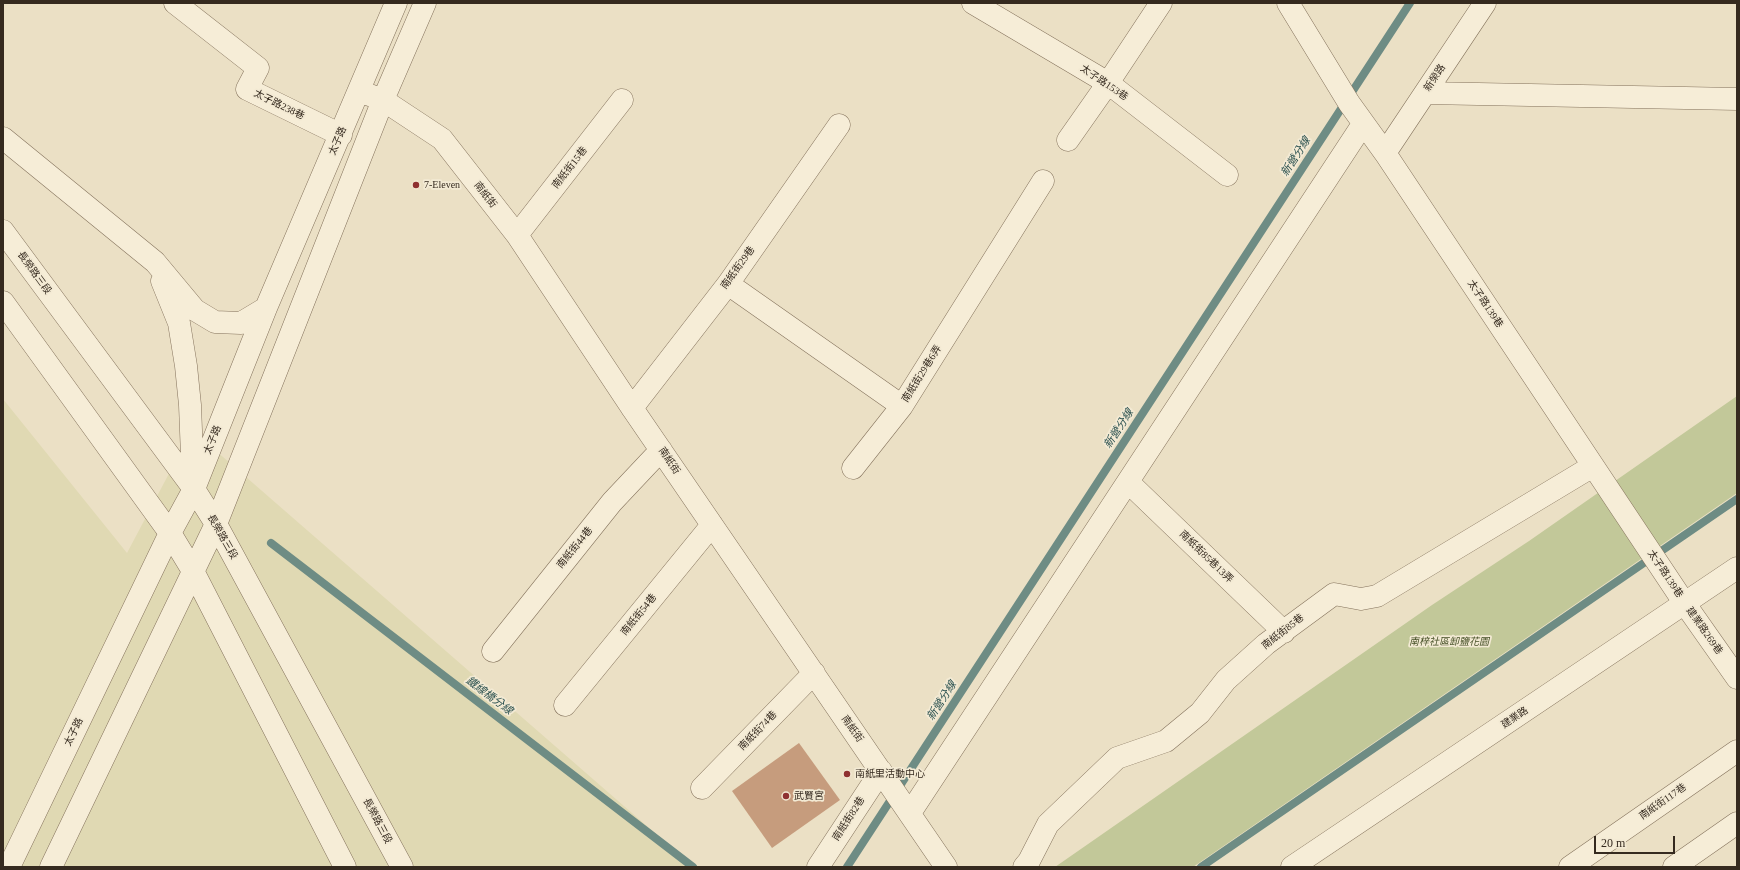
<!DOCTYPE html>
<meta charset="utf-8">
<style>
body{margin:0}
#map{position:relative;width:1740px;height:870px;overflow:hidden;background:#ebe0c5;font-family:"Times New Roman",serif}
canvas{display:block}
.frame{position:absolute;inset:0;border:4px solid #352a1f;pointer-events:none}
.scale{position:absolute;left:1594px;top:836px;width:81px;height:18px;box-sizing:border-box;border:2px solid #352a1f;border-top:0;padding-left:5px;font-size:12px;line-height:14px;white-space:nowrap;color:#352a1f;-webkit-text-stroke:3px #f3ead4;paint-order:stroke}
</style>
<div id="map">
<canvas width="1740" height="870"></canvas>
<div class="frame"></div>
<div class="scale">20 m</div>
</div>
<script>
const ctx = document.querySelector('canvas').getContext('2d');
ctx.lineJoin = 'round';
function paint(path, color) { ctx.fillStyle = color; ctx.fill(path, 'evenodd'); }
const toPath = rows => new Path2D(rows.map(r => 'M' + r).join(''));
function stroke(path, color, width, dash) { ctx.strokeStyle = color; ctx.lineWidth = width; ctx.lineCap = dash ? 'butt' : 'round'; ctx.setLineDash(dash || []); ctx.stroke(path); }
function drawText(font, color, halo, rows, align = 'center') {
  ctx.font = font + ' "Times New Roman","Noto Sans TC",serif'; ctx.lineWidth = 3.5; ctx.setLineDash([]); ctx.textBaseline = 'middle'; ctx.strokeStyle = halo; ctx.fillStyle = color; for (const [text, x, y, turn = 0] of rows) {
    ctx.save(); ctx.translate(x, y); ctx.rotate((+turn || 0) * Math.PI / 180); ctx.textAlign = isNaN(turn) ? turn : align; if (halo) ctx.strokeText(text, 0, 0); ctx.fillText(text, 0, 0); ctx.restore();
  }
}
paint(toPath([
 [3,399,127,553,192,430,694,867,3,867]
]), '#e0d9b3');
paint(toPath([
 [1737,396,1737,493,1193,867,1055,867,1432,605,1529,541]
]), '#c2c899');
stroke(toPath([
 [271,543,693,867],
 [847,867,1410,3],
 [1201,867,1737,499]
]), '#6e8c84', 8);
paint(toPath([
 [799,743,840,800,772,848,732,791]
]), '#c69c7d');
const minor = toPath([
 [175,3,258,68,247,89,341,135],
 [973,3,1108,83,1227,175],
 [1288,3,1349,103,1385,153,1685,604,1737,678],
 [359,91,383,100,442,139,517,235,632,408,946,867],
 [1426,93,1737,99],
 [3,138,155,262,195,310,215,322,241,323,266,308],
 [1068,140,1108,83,1161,3],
 [1385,153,1485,3],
 [3,231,194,489,216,524,402,867],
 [517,235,622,100],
 [162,281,179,323,186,366,190,405,193,482],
 [728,284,902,406,1043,181],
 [3,302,170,533,193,571,345,867],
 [632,408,728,284,839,125],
 [853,468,902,406],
 [1128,482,1284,632],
 [493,651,612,502,661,450],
 [565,705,712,525],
 [702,788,814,673],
 [910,813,1363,124],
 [9,867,170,533,194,489,266,308,396,3],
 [51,867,216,524,383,100,425,3],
 [818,867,881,771],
 [1024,867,1029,861,1048,824,1117,758,1166,741,1200,713,1226,680,1266,644,1334,594,1361,599,1377,596,1593,466],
 [1292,867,1737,568],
 [1570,867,1737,751],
 [1674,867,1737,823]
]);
stroke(minor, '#84725c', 23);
stroke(minor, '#f6edd7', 22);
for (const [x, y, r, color] of [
 [416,185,4,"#8f3131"],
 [847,774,4,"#8f3131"],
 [786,796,4,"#8f3131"]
]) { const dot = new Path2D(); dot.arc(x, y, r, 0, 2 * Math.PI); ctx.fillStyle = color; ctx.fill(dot); stroke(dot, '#f3ead4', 1.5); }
drawText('10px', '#352a1f', '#f3ead4', [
 ["新榮路",1435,78,-57],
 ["太子路153巷",1104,83,34],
 ["太子路238巷",279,105,26],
 ["太子路",338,141,-67],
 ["南紙街15巷",570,168,-52],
 ["南紙街",485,195,52],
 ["南紙街29巷",738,268,-54],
 ["長榮路三段",34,273,54],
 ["太子路139巷",1485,304,56],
 ["南紙街29巷6弄",922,374,-58],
 ["太子路",213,440,-68],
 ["南紙街",669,461,56],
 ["長榮路三段",222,537,60],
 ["南紙街44巷",575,548,-51],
 ["南紙街85巷13弄",1206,557,44],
 ["太子路139巷",1665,574,56],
 ["南紙街54巷",639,615,-51],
 ["建業路269巷",1704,631,55],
 ["南紙街85巷",1283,632,-38],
 ["建業路",1515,718,-34],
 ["南紙街",852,729,55],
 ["南紙街74巷",758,731,-46],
 ["太子路",74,732,-64],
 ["南紙街117巷",1663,802,-35],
 ["南紙街82巷",849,819,-57],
 ["長榮路三段",377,821,62]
]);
drawText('10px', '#352a1f', '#f3ead4', [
 ["7-Eleven",424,185],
 ["南紙里活動中心",855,774],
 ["武賢宮",794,796]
], 'left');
drawText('italic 10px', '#465027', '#f3ead4', [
 ["南梓社區卸鹽花園",1449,642]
]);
drawText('italic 11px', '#2f5452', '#f3ead4', [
 ["新營分線",1296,157,-57],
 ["新營分線",1119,429,-57],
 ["鐵線橋分線",489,696,37],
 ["新營分線",942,701,-57]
]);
</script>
